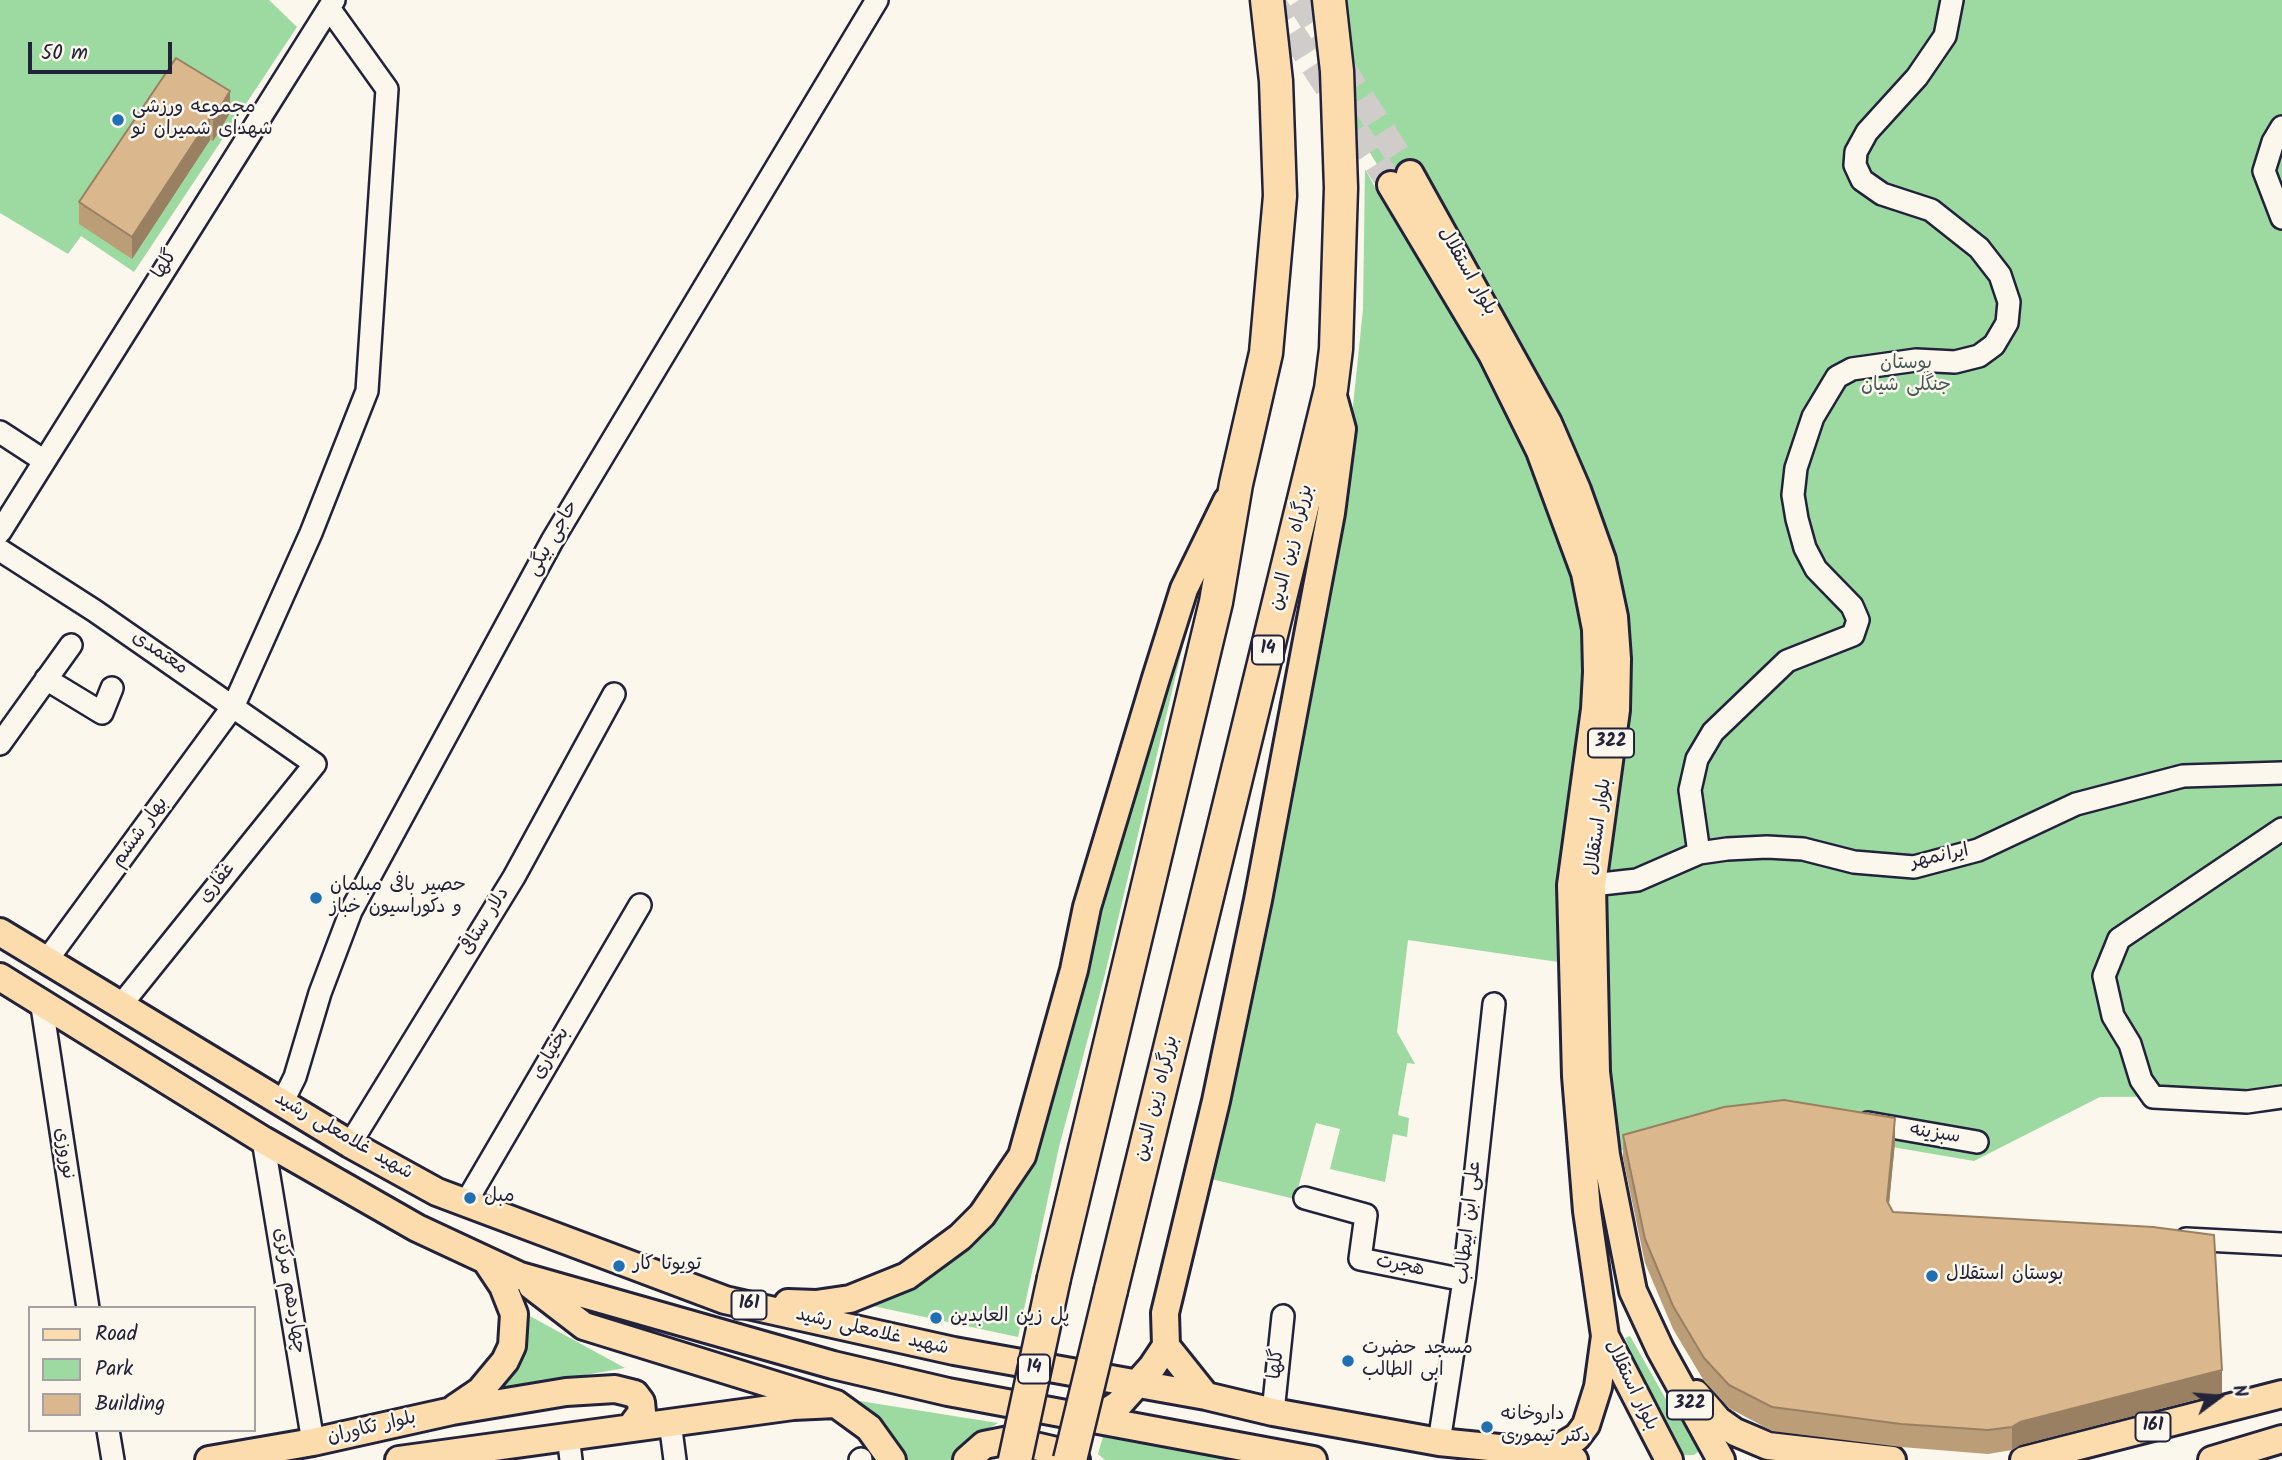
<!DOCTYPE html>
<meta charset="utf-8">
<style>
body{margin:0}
#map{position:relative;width:2282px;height:1460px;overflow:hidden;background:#fbf7ec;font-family:Kalam,sans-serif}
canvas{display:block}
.legend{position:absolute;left:28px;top:1306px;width:228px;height:126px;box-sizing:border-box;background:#fbf7ec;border:2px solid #a4a2a5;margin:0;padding:9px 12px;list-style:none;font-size:21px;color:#22223b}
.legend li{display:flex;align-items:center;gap:14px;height:35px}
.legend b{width:35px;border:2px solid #a4a2a5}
.north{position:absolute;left:2184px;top:1362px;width:70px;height:70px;-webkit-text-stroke:5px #fbf7ec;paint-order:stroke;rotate:74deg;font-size:19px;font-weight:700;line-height:28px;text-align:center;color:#22223b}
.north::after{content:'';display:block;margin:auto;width:24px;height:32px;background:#22223b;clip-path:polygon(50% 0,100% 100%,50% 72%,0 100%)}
.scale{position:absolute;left:28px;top:42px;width:144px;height:32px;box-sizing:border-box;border:4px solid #22223b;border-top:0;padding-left:9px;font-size:21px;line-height:24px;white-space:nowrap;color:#22223b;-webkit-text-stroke:5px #fbf7ec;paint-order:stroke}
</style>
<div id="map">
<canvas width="2282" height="1460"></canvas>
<ul class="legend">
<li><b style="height:9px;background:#fcdcac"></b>Road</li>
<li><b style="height:19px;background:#9cdaa2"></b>Park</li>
<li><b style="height:19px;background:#dab78c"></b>Building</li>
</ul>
<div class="north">N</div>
<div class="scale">50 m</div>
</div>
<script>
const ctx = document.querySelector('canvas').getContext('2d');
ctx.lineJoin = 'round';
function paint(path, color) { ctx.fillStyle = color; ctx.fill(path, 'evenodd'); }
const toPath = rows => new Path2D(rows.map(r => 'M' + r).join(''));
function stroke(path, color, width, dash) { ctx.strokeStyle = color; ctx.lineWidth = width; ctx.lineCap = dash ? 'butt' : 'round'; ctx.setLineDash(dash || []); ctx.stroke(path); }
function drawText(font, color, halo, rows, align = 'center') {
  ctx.font = font + ' Kalam,"Playpen Sans Arabic",sans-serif'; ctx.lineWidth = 5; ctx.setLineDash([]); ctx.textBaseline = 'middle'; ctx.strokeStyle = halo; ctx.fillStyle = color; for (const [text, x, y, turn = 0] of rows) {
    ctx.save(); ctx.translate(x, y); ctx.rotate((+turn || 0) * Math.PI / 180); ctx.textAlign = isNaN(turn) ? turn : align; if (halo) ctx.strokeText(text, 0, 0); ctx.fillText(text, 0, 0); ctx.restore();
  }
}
paint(toPath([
 [0,0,269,0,297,27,134,272,81,236,68,254,0,213],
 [1324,0,2282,0,2282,1096,2100,1097,1974,1161,1752,1123,1700,1126,1583,1162,1588,656,1583,727,1562,851,1558,962,1408,940,1397,1032,1415,1064,1407,1063,1398,1115,1409,1118,1407,1137,1393,1134,1385,1182,1330,1169,1340,1129,1316,1123,1295,1199,1207,1178,1348,455,1363,309,1365,169,1376,189,1390,185,1335,97],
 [1196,590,1105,974,1059,1147,1018,1337,859,1303,980,1229,1088,944],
 [517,1309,625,1368,488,1392],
 [1630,1336,1672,1410,1700,1442,1699,1451,1694,1455,1684,1455,1676,1447,1655,1409,1625,1338],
 [847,1399,998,1423,970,1440,954,1460,903,1460],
 [1104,1433,1237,1460,1105,1460,1098,1454]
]), '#9cdaa2');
stroke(toPath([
 [1271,0,1391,185],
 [1299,0,1410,174]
]), '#d0ccc9', 26, [26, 13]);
const minor = toPath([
 [2282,127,2273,142,2264,171,2282,218],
 [0,432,43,460],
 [0,532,334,0],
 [0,550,95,611,315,764,121,1005],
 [46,679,102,713,112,688],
 [0,744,71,645],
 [2282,829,2119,939,2104,976,2113,1016,2130,1044,2141,1080,2153,1097,2247,1102,2282,1097],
 [1699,853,1690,790,1697,759,1713,732,1787,661,1853,635,1858,620,1852,606,1816,569,1805,548,1797,519,1793,495,1796,468,1813,417,1837,377,1852,369,1916,360,1955,362,1979,356,1994,345,2007,323,2009,302,2000,275,1979,248,1931,210,1882,194,1862,180,1855,165,1856,152,1867,132,1917,77,1945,36,1952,0],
 [1592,885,1637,880,1699,853,1727,849,1767,847,1803,849,1854,862,1914,867,1978,850,2076,804,2183,776,2282,773],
 [47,960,234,705,311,533,367,391,387,89,329,8],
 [41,1000,88,1308],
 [282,1103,295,1077,320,993,351,911,552,541,877,0],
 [1868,1123,1977,1142],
 [263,1140,313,1442],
 [350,1144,514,877,614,694],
 [1305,1198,1366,1215,1360,1259,1464,1280],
 [465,1204,640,905],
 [2186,1239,2282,1244],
 [1273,1412,1283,1316],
 [670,1422,675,1460],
 [108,1430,113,1460],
 [568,1435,571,1460],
 [1439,1442,1464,1280,1494,1004],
 [860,1460,861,1459]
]);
const major = toPath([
 [1410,174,1548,423,1577,490,1602,560,1614,617,1617,659,1616,710,1592,885,1596,1072,1606,1155,1633,1291,1660,1349,1721,1460],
 [1391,185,1492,354,1540,451,1585,573,1596,629,1597,672,1595,709,1571,885,1576,1076,1587,1211,1605,1336,1669,1460],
 [0,932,350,1144,437,1192,725,1300,954,1351,1206,1396,1273,1412,1439,1442,1539,1452,1574,1460],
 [0,977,263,1140,417,1228,520,1276,833,1365,948,1392,1313,1460],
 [532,1286,584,1326,836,1404,869,1428,892,1460],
 [788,1303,816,1304,850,1299,907,1276,960,1237,982,1215,1022,1156,1074,970,1087,907,1156,678,1184,589,1227,501],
 [1696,1394,1718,1420,1735,1432,1768,1446,1892,1460],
 [1206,1396,1166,1346,1165,1313,1216,1101,1258,900,1331,513,1342,429,1331,389],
 [455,1408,480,1391,505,1361,512,1346,514,1314,503,1286,487,1262],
 [1096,1419,1119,1404,1152,1367,1166,1346],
 [1539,1452,1562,1446,1577,1437,1586,1425,1598,1387,1605,1336],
 [209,1460,313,1442,452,1411,566,1392,615,1389,635,1394,641,1402,642,1412,631,1427],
 [399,1460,793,1406,836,1404],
 [967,1460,984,1445,1009,1440,1052,1450,1076,1460],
 [2024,1460,2282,1394],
 [2212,1460,2282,1439]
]);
const highway = toPath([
 [1054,1278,1216,602,1236,484,1266,353,1280,196,1276,81,1267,0],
 [1111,1290,1331,389,1336,349,1341,188,1337,71,1329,0]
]);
stroke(minor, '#22223b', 26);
stroke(major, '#22223b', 32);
stroke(highway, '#22223b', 37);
stroke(minor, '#fbf7ec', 21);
stroke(major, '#fcdcac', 26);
stroke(highway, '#fcdcac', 32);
const highwayBridge = toPath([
 [1015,1460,1054,1278],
 [1070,1460,1111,1290]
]);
stroke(highwayBridge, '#22223b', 37, []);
stroke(highwayBridge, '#fcdcac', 32);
paint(toPath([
 [176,58,230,113,213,141,210,140,132,259,79,224,79,202],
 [1623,1135,1895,1142,1889,1204,1893,1212,2222,1393,2020,1445,2012,1450,1988,1454,1901,1447,1772,1431,1729,1408,1704,1381,1673,1329,1645,1263,1623,1158]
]), '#bb9d78');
paint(toPath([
 [230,91,230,113,213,141,213,119],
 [210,118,210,140,132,259,132,237],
 [1895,1118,1895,1142,1887,1224,1887,1201],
 [2222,1370,2222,1393,2020,1445,2012,1450,2012,1427,2020,1422]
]), '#998062');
const building = toPath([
 [176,58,230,91,213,119,210,118,132,237,79,202,176,58],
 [1784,1100,1895,1118,1887,1201,1893,1212,2153,1227,2214,1235,2222,1370,2020,1422,2012,1427,1988,1430,1901,1424,1772,1407,1729,1385,1704,1358,1673,1306,1645,1239,1623,1135,1724,1107,1784,1100]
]);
paint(building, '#dab78c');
stroke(building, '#998062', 2);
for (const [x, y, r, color] of [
 [118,120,7,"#1f6fb2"],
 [316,898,7,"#1f6fb2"],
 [470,1198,7,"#1f6fb2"],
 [619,1266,7,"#1f6fb2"],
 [1932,1276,7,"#1f6fb2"],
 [936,1318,7,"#1f6fb2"],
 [1348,1361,7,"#1f6fb2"],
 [1487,1427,7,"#1f6fb2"]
]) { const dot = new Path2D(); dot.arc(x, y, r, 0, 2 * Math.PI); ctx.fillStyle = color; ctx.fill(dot); stroke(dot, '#fbf7ec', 2.5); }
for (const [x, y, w] of [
 [1268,650,32],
 [1611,743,46],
 [749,1305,35],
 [1034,1369,32],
 [1690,1405,46],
 [2153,1427,35]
]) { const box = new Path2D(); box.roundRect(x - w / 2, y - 14.5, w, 29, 5); ctx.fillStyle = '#fbf7ec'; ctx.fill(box); stroke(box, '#22223b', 2); }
drawText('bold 18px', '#22223b', null, [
 ["14",1268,650],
 ["322",1611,743],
 ["161",749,1305],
 ["14",1034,1369],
 ["322",1690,1405],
 ["161",2153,1427]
]);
drawText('19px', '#22223b', '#fbf7ec', [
 ["مجموعه ورزشی",132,109],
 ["شهدای شمیران نو",132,131],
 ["حصیر بافی مبلمان",330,887],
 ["و دکوراسیون خباز",330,909],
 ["مبل",484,1198],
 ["تویوتا کار",633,1266],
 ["بوستان استقلال",1946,1276],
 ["پل زین العابدین",950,1318],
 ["مسجد حضرت",1362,1350],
 ["ابی الطالب",1362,1372],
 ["داروخانه",1501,1416],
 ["دکتر تیموری",1501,1438]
], 'left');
drawText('19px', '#22223b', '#fbf7ec', [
 ["گلها",166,265,-58],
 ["بلوار استقلال",1466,272,60],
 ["حاجی بیگی",554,539,-60],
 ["بزرگراه زین الدین",1293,548,-76],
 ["معتمدی",159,654,34],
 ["بلوار استقلال",1600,827,-82],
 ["بهار ششم",141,833,-54],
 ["ایرانمهر",1940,858,-12],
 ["غفاری",218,884,-51],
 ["دلار ستاقی",486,922,-58],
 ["بختیاری",552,1054,-60],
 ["بزرگراه زین الدین",1158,1099,-76],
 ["سبزینه",1935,1135,9],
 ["شهید غلامعلی رشید",343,1137,30],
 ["نوروزی",63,1154,81],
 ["علی ابن ابیطالب",1470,1223,-84],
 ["هجرت",1400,1267,11],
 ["چهاردهم مرکزی",288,1291,81],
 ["شهید غلامعلی رشید",872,1333,13],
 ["گلها",1278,1364,-84],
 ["بلوار استقلال",1630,1386,64],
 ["بلوار تکاوران",372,1429,-13]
]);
drawText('19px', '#47595a', '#fbf7ec', [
 ["بوستان",1906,365],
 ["جنگلی شیان",1906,387]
]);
</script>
